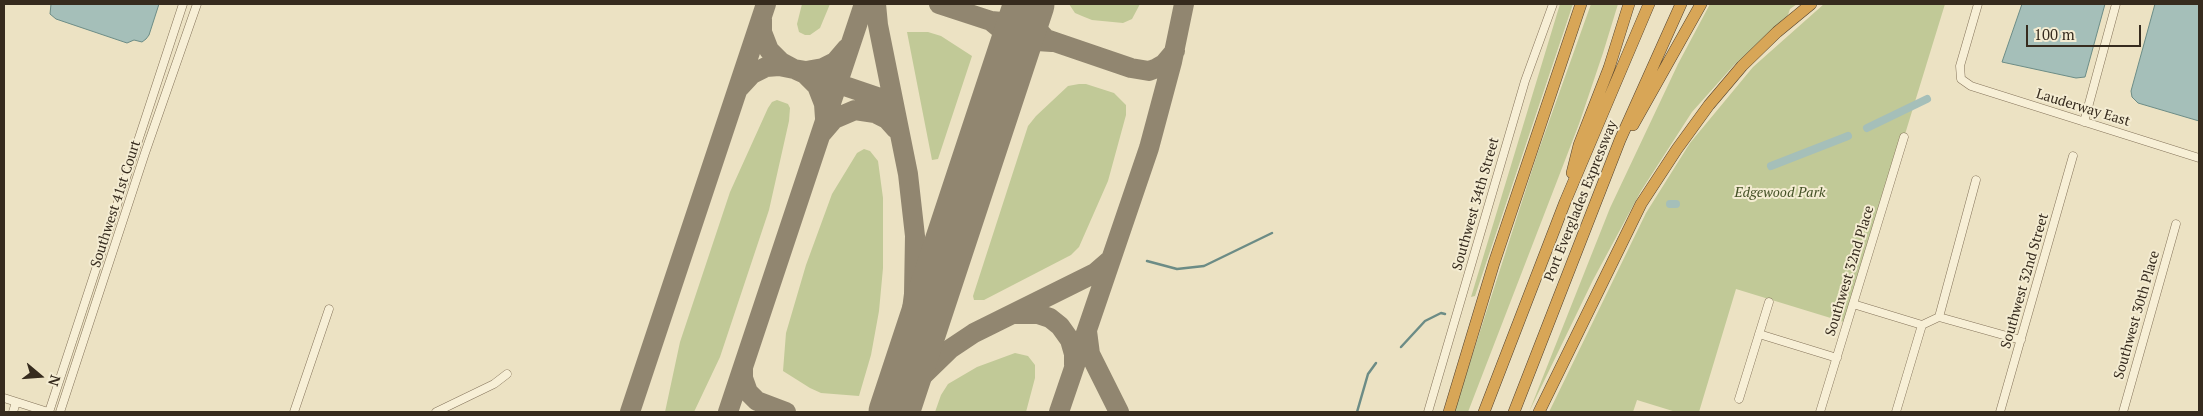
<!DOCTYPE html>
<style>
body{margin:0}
#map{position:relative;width:2203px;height:416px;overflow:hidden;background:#ece2c3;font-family:"PT Serif",serif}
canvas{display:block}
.frame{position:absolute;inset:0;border:5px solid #362b1e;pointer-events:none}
.north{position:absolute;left:15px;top:351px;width:50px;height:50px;-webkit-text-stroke:4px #f4ecd2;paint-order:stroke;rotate:108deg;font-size:14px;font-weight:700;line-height:20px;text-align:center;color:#362b1e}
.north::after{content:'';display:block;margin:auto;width:18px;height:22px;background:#362b1e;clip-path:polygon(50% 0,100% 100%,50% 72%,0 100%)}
.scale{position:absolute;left:2026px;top:25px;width:115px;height:22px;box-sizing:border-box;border:2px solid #362b1e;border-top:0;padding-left:6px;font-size:15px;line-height:18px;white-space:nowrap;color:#362b1e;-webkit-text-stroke:4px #f4ecd2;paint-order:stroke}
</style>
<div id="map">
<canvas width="2203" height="416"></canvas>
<div class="frame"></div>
<div class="north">N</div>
<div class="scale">100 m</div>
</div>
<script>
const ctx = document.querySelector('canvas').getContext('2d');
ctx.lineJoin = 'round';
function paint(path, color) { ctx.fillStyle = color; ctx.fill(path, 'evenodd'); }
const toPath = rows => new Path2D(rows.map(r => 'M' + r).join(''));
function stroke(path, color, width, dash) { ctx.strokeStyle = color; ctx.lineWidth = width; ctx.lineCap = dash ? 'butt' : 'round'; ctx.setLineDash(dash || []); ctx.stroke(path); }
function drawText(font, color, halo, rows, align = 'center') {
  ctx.font = font + ' "PT Serif",serif'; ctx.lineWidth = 4; ctx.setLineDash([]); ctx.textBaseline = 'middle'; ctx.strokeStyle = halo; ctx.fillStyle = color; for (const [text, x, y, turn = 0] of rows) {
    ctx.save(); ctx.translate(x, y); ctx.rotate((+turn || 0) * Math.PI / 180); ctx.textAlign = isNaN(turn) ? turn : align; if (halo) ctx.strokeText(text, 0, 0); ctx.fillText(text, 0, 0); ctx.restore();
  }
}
paint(toPath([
 [802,4,830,4,820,28,810,35,805,35,799,32,797,24],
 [1069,4,1140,4,1132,19,1123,23,1092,20,1082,16,1075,13],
 [1560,4,1573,4,1475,296,1471,297],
 [1591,4,1618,4,1603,53,1579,124,1468,412,1454,412,1537,155],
 [1710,4,1797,4,1790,9,1788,15,1734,65,1692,112,1641,191,1593,280,1529,412,1610,208,1678,64],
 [1824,4,1945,4,1847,323,1736,289,1699,412,1676,412,1637,400,1633,412,1549,412,1646,213,1690,143,1753,67],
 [907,32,928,32,941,36,972,56,938,159,932,160],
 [1079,84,1086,84,1114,93,1126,105,1126,115,1108,181,1079,247,1071,255,984,300,974,300,973,296,1028,126,1036,116,1068,86],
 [777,100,788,104,790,108,789,121,769,210,720,357,694,412,665,412,680,342,730,192,768,108,772,102],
 [864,149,870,151,878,161,883,198,883,268,879,311,871,355,859,396,821,393,810,388,783,371,786,333,806,265,832,194,857,153],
 [1015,353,1028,356,1035,365,1035,378,1026,412,935,412,941,395,948,384,977,367]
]), '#c1c997');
const water = toPath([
 [51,4,159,4,149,35,146,39,142,42,134,40,127,43,56,19,50,14,51,4],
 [2022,4,2105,4,2085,77,2076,78,2002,62,2022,4],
 [2155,4,2199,4,2199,121,2138,103,2132,97,2131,91,2155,4]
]);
paint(water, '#a5bfb9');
stroke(water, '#6c8c86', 1);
stroke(toPath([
 [1147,261,1177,269,1204,266,1272,233],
 [1401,347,1425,321,1441,313,1445,314],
 [1357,412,1368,374,1376,363]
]), '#6c8c86', 2.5);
stroke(toPath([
 [1867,128,1927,99],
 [1771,166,1848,136],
 [1670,204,1676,204]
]), '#a5bfb9', 8);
stroke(toPath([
 [876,4,878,25,908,174,915,236,914,294,902,387],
 [939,4,991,21,1002,22,1019,14,1027,4],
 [1032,4,1031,17,1034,26,1046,39,1131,68,1149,71,1157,68,1164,64,1175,51],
 [762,19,762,32,769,50,781,62,794,69,806,71,823,68,835,62,847,48],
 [991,21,1003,31,1009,43,1009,66],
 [1009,66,1025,45,1037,41,1052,42],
 [824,79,880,98,889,106,896,116],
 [739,88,752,74,766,67,779,66,794,69,805,74,817,86,824,104,825,118],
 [822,133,834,119,855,110,875,113,887,119,896,129],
 [1016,314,1038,314,1050,318,1060,326,1070,340,1074,354,1074,365],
 [1087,331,1090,354,1119,412],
 [743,368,743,378,748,392,757,401,786,412],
 [630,412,766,4],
 [728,412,864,4],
 [895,412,916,382,950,349,974,333,1095,273,1110,260],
 [1059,412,1149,148,1172,62,1184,4]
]), '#918670', 20);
stroke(toPath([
 [894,412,1029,4]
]), '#918670', 51);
const minor = toPath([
 [1978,4,1960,66,1961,79,1971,86,2199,158],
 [2084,122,2116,4],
 [1853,304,1922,325,1939,317,2021,340],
 [1939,317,1976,180],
 [1759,334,1837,358],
 [4,398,48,412],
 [1739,399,1769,302],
 [13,412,16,402],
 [49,412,183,4],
 [60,412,145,153,197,4],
 [294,412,329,309],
 [436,412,494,384,507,374],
 [1428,412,1525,81,1553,4],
 [1820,412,1904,137],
 [1896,412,1922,325],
 [2000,412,2073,156],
 [2123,412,2176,224]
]);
const highway = toPath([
 [1633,125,1701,4],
 [1572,173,1579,145,1609,68,1629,4],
 [1449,412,1494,263,1581,4],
 [1484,412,1565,202,1649,4],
 [1514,412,1620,140,1681,4],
 [1539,412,1641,204,1677,149,1709,105,1742,66,1777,32,1811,4]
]);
stroke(minor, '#85745b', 9);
stroke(highway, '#53422f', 12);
stroke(minor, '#f7efd6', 8);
stroke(highway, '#d8a657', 11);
drawText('14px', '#362b1e', '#f4ecd2', [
 ["Lauderway East",2083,108,17],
 ["Port Everglades Expressway",1581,201,-68],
 ["Southwest 41st Court",116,204,-72],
 ["Southwest 34th Street",1476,204,-74],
 ["Southwest 32nd Place",1850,271,-73],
 ["Southwest 32nd Street",2025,281,-74],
 ["Southwest 30th Place",2137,315,-74]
]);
drawText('italic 14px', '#445126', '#f4ecd2', [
 ["Edgewood Park",1780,193]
]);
</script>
